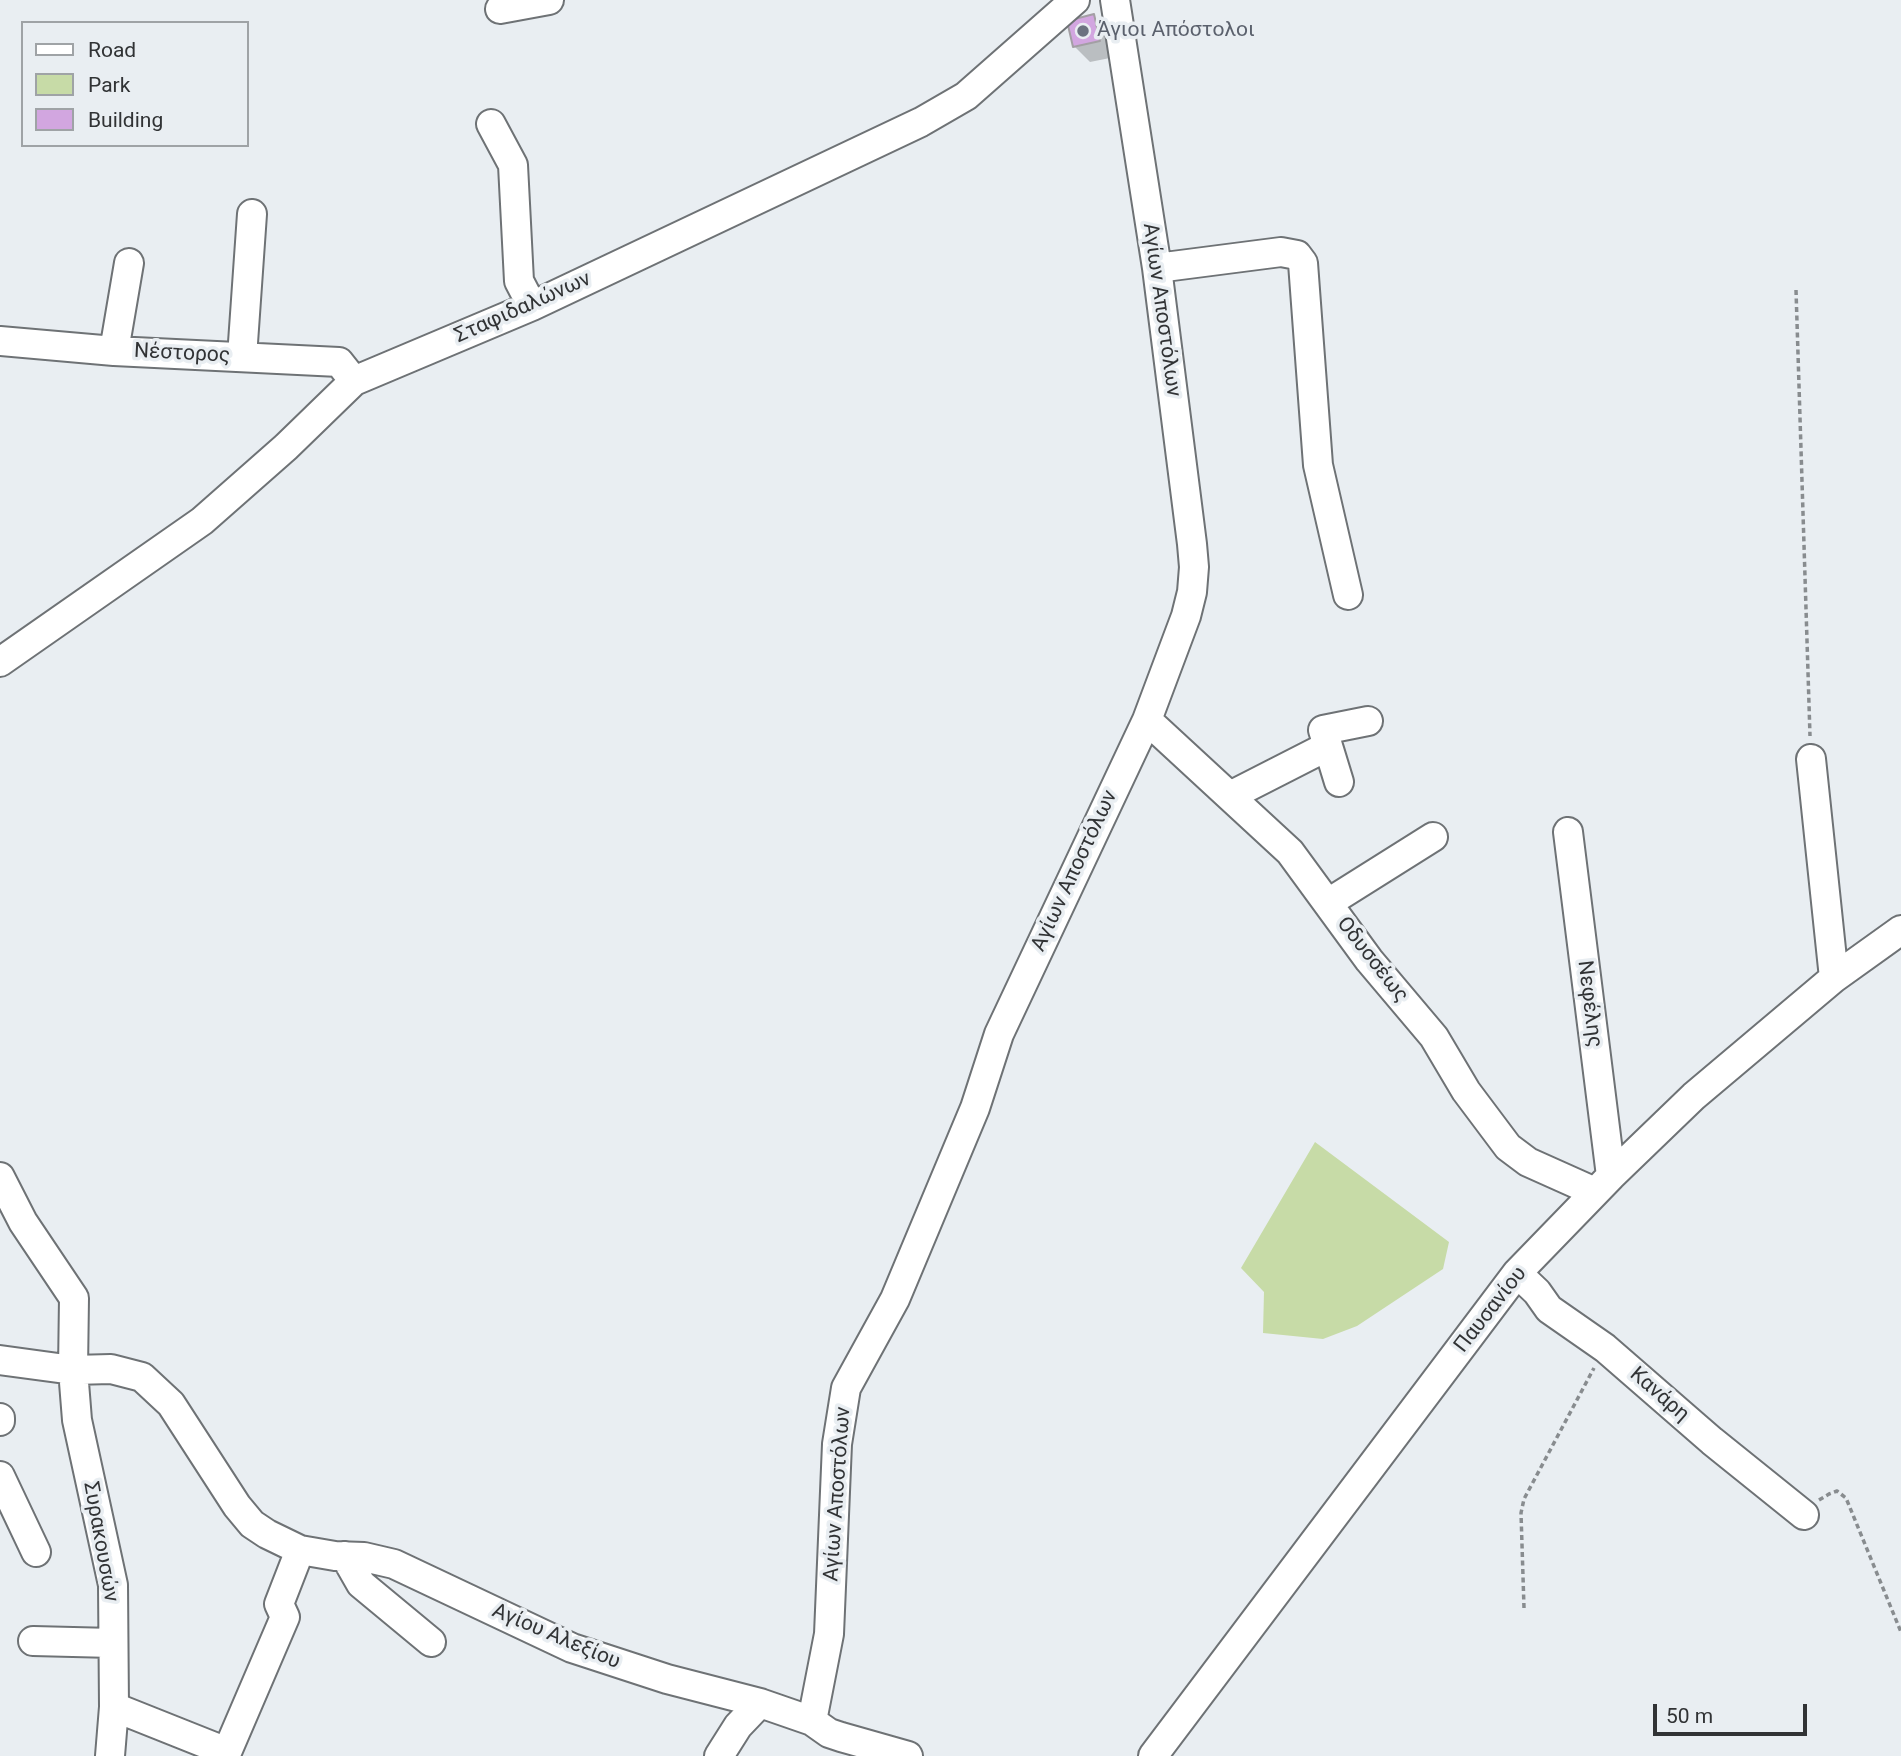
<!DOCTYPE html>
<meta charset="utf-8">
<style>
body{margin:0}
#map{position:relative;width:1901px;height:1756px;overflow:hidden;background:#e9eef2;font-family:Roboto,sans-serif}
canvas{display:block}
.legend{position:absolute;left:21px;top:21px;width:228px;height:126px;box-sizing:border-box;background:#e9eef2;border:2px solid #9fa3a6;margin:0;padding:9px 12px;list-style:none;font-size:21px;color:#313335}
.legend li{display:flex;align-items:center;gap:14px;height:35px}
.legend b{width:35px;border:2px solid #9fa3a6}
.scale{position:absolute;left:1653px;top:1704px;width:154px;height:32px;box-sizing:border-box;border:4px solid #313335;border-top:0;padding-left:9px;font-size:21px;line-height:24px;white-space:nowrap;color:#313335;-webkit-text-stroke:5px #e9eef2;paint-order:stroke}
</style>
<div id="map">
<canvas width="1901" height="1756"></canvas>
<ul class="legend">
<li><b style="height:9px;background:#fff"></b>Road</li>
<li><b style="height:19px;background:#c7dba7"></b>Park</li>
<li><b style="height:19px;background:#d2a6e0"></b>Building</li>
</ul>
<div class="scale">50 m</div>
</div>
<script>
const ctx = document.querySelector('canvas').getContext('2d');
ctx.lineJoin = 'round';
function paint(path, color) { ctx.fillStyle = color; ctx.fill(path, 'evenodd'); }
const toPath = rows => new Path2D(rows.map(r => 'M' + r).join(''));
function stroke(path, color, width, dash) { ctx.strokeStyle = color; ctx.lineWidth = width; ctx.lineCap = dash ? 'butt' : 'round'; ctx.setLineDash(dash || []); ctx.stroke(path); }
function drawText(font, color, halo, rows, align = 'center') {
  ctx.font = font + ' Roboto,sans-serif'; ctx.lineWidth = 7; ctx.setLineDash([]); ctx.textBaseline = 'middle'; ctx.strokeStyle = halo; ctx.fillStyle = color; for (const [text, x, y, turn = 0] of rows) {
    ctx.save(); ctx.translate(x, y); ctx.rotate((+turn || 0) * Math.PI / 180); ctx.textAlign = isNaN(turn) ? turn : align; if (halo) ctx.strokeText(text, 0, 0); ctx.fillText(text, 0, 0); ctx.restore();
  }
}
paint(toPath([
 [1315,1142,1449,1242,1443,1269,1357,1326,1323,1339,1263,1333,1264,1292,1241,1268]
]), '#c7dba7');
paint(toPath([
 [1093,16,1109,33,1115,57,1090,62,1074,46]
]), '#0003');
const building = toPath([
 [1094,14,1100,41,1073,47,1067,21,1094,14]
]);
paint(building, '#d2a6e0');
stroke(building, '#a39fa4', 2);
const minor = toPath([
 [500,9,549,0],
 [491,124,513,165,519,281,532,306],
 [1157,268,1281,252,1297,255,1303,263,1318,465,1348,595],
 [0,341,114,351,339,362,354,381],
 [114,351,129,263],
 [242,357,252,214],
 [0,662,202,521,286,447,354,381,532,306,921,122,966,96,1075,0],
 [1147,720,1290,852,1369,960,1434,1037,1466,1091,1508,1147,1528,1162,1595,1192],
 [1328,746,1323,730,1368,721],
 [1811,759,1834,978],
 [1230,796,1328,746,1339,782],
 [1568,832,1611,1176],
 [1328,903,1433,837],
 [0,1177,23,1222,74,1298,73,1370,77,1420,113,1585,114,1707,110,1756],
 [1517,1273,1537,1292,1549,1309,1605,1348,1712,1441,1804,1515],
 [0,1360,73,1370,111,1369,142,1377,171,1404,237,1506,252,1524,267,1534,300,1550,335,1556,364,1557,394,1564,572,1648,667,1679,760,1703,812,1721,829,1733,841,1737,908,1756],
 [0,1418,0,1421],
 [0,1476,36,1552],
 [345,1556,361,1584,431,1642],
 [33,1641,113,1643],
 [114,1707,227,1752,285,1617,279,1604,300,1550],
 [812,1721,829,1634,837,1444,846,1388,895,1299,975,1108,999,1034,1147,720,1186,616,1192,592,1194,567,1192,544,1157,268,1115,0],
 [719,1756,738,1726,760,1703],
 [1153,1756,1517,1273,1611,1176,1694,1096,1834,978,1901,930]
]);
stroke(minor, '#6e7275', 32);
stroke(toPath([
 [1796,290,1810,736],
 [1819,1500,1829,1494,1837,1491,1846,1498,1901,1632],
 [1524,1608,1521,1513,1524,1499,1594,1368]
]), '#888c8f', 3.5, [5, 3.5]);
stroke(minor, '#fff', 28);
for (const [x, y, r, color] of [
 [1083,31,7,"#6b7280"]
]) { const dot = new Path2D(); dot.arc(x, y, r, 0, 2 * Math.PI); ctx.fillStyle = color; ctx.fill(dot); stroke(dot, '#e9eef2', 2.5); }
drawText('21px', '#5b616d', '#e9eef2', [
 ["Άγιοι Απόστολοι",1097,31]
], 'left');
drawText('21px', '#313335', '#e9eef2', [
 ["Σταφιδαλώνων",523,308,-24],
 ["Αγίων Αποστόλων",1161,310,82],
 ["Νέστορος",182,354,3],
 ["Αγίων Αποστόλων",1075,871,-65],
 ["Οδυσσέως",1372,960,52],
 ["Νεφέλης",1589,1004,83],
 ["Παυσανίου",1491,1310,-52],
 ["Κανάρη",1659,1395,41],
 ["Αγίων Αποστόλων",838,1494,-86],
 ["Συρακουσών",100,1542,80],
 ["Αγίου Αλεξίου",556,1637,23]
]);
</script>
